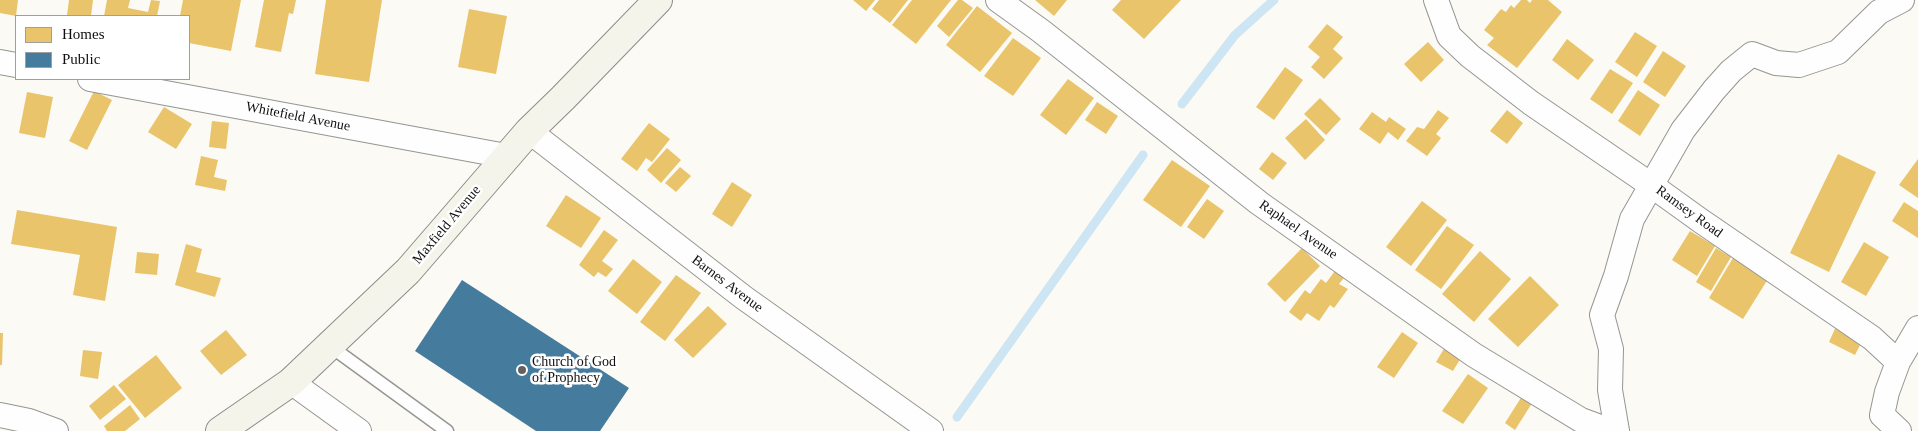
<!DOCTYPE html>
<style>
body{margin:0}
#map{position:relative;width:1918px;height:431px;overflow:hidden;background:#fbfaf5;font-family:"Times New Roman",serif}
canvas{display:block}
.legend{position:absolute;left:15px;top:15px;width:175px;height:65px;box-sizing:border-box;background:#fff;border:1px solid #9f9f9f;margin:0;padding:6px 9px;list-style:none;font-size:15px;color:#0f0f0f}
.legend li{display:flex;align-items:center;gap:10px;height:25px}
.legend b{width:25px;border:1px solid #9f9f9f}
</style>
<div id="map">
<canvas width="1918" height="431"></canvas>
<ul class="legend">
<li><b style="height:14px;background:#e9c46a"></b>Homes</li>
<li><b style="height:14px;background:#457b9d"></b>Public</li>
</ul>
</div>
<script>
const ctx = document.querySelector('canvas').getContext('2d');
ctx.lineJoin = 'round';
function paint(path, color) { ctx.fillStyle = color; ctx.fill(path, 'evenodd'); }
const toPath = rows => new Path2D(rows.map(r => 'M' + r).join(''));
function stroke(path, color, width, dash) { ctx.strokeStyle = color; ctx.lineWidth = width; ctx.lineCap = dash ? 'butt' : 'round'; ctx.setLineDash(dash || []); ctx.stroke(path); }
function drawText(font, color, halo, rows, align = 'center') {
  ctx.font = font + ' "Times New Roman",serif'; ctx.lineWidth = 5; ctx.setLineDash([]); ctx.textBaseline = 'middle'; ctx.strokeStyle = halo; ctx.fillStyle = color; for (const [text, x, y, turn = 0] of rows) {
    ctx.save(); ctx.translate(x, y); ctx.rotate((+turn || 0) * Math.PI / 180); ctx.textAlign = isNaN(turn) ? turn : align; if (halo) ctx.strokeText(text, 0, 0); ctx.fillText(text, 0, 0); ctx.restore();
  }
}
paint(toPath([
 [0,0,18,0,16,16,0,13],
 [69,0,93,0,91,16,67,15],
 [107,0,130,0,128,8,148,12,151,0,160,1,157,16,104,16],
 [183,0,241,0,231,51,189,43,189,16,180,16],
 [264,0,296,0,293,14,289,13,281,52,255,47],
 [326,0,382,0,369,82,315,74],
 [853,0,875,0,866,11],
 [879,0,908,0,890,23,872,9],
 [912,0,951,0,916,44,892,25],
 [958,0,962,0,973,8,949,37,937,26],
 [1035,0,1067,0,1054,16],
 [1121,0,1181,0,1144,39,1112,10],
 [1521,0,1527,0,1530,3,1532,0,1548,0,1562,12,1517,68,1487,45,1494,38,1484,30,1501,9,1506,12,1511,5,1514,8],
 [977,6,1012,33,980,72,946,45],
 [469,9,507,16,496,74,458,67],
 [1327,24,1343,37,1333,49,1343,58,1324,79,1311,67,1320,57,1308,47],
 [1635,32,1657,46,1637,77,1615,62],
 [1013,38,1041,58,1013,96,984,76],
 [1567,39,1594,60,1578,80,1552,60],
 [1428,42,1444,60,1421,82,1404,64],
 [1663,51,1686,66,1665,97,1643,82],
 [1285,67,1303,80,1274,120,1256,107],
 [1610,69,1633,83,1612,114,1590,99],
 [1068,79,1094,98,1066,135,1040,115],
 [1638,90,1660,105,1640,136,1618,121],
 [94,91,112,100,87,150,69,141],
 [27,92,53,97,45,138,19,133],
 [1320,98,1341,119,1326,135,1304,114],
 [1097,102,1118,116,1106,134,1085,120],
 [164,107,192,124,176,149,148,132],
 [1438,110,1449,118,1436,134,1441,138,1427,156,1406,141,1417,127,1424,129],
 [1507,110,1523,123,1507,144,1490,131],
 [1372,112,1386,122,1389,117,1406,129,1398,140,1388,132,1380,144,1359,129],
 [1306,119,1325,140,1305,160,1285,138],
 [212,121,229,123,226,149,209,147],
 [649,123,670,139,652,162,646,158,637,171,621,159],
 [667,148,681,160,661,183,647,170],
 [1272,152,1287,163,1273,180,1259,169],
 [1838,154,1876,172,1829,272,1790,253],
 [201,156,218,160,214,177,227,180,225,191,195,185],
 [1918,159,1918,198,1899,185],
 [1172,160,1210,186,1181,227,1143,200],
 [680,167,691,176,676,192,665,183],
 [732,182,752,195,732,227,712,214],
 [566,195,601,218,581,248,546,226],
 [1207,199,1224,211,1204,239,1187,227],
 [1422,201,1447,220,1411,266,1386,247],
 [1904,202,1918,211,1918,238,1892,221],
 [17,210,117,227,105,301,73,295,80,255,11,244],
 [1447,226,1474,245,1441,289,1415,270],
 [604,230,618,240,602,261,613,269,606,277,598,272,594,277,579,265],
 [1690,231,1715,246,1697,276,1672,260],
 [1864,242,1889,257,1866,296,1841,282],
 [186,244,202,249,196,272,221,278,215,297,175,285],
 [1302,248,1320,266,1285,302,1267,284],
 [1716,248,1731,257,1711,291,1696,282],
 [1480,251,1511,279,1474,322,1442,294],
 [137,252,159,254,157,275,135,273],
 [1733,258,1768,279,1743,319,1709,298],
 [633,259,662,282,637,314,608,291],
 [1337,268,1347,274,1339,284,1348,289,1334,308,1330,305,1319,321,1307,313,1301,321,1289,312,1305,290,1310,294,1321,279,1326,283],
 [676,275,701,293,665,341,640,322],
 [1530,276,1559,305,1518,347,1488,319],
 [708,306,727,324,693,358,674,340],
 [1838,322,1865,335,1855,355,1829,342],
 [226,330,247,355,221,375,200,351],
 [1402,332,1418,343,1394,378,1377,367],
 [0,333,3,333,2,365,0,365],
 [1445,347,1462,356,1453,371,1436,362],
 [83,350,102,352,98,379,80,376],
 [156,355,182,388,145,418,118,385],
 [1468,374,1488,388,1463,424,1442,411],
 [114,385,126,399,100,420,89,406],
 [1524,393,1534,400,1515,430,1505,423],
 [130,405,140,419,125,431,107,431,104,426]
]), '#e9c46a');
paint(toPath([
 [462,280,629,388,600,431,536,431,415,351]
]), '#457b9d');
stroke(toPath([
 [1182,104,1235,35,1274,0],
 [957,417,1143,155]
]), '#cee5f3', 9);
const service = toPath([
 [330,346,447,431]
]);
const minor = toPath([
 [998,0,1041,31,1259,203,1474,355,1581,420,1600,427,1617,430],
 [1436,0,1449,36,1470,56,1531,103,1651,185,1701,221,1872,338,1898,362,1887,392,1882,415,1899,431],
 [0,62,16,65],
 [90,79,506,156],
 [529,131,743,297,931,431],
 [1898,362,1918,328],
 [291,382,359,431],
 [0,415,29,421,56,431],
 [1617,431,1610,390,1611,349,1602,315,1616,276,1632,219,1683,130,1714,90,1731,71,1752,54,1776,63,1799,65,1838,52,1879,12,1902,0]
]);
const secondary = toPath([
 [220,431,291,382,408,271,529,131,563,98,658,0]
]);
stroke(service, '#959593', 15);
stroke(minor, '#959593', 26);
stroke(secondary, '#8c8b89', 30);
stroke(service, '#fefefe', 12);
stroke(minor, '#fefefe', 24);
stroke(secondary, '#f5f4eb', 28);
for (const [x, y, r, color] of [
 [522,370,5,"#626160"]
]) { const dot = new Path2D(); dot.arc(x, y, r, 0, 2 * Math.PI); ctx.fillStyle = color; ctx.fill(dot); stroke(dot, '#fff', 2); }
drawText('14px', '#0f0f0f', '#fff', [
 ["Whitefield Avenue",298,117,11],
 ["Ramsey Road",1689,212,36],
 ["Maxfield Avenue",447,225,-50],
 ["Raphael Avenue",1298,230,35],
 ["Barnes Avenue",727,284,37]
]);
drawText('14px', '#0f0f0f', '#fff', [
 ["Church of God",532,362],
 ["of Prophecy",532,378]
], 'left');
</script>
